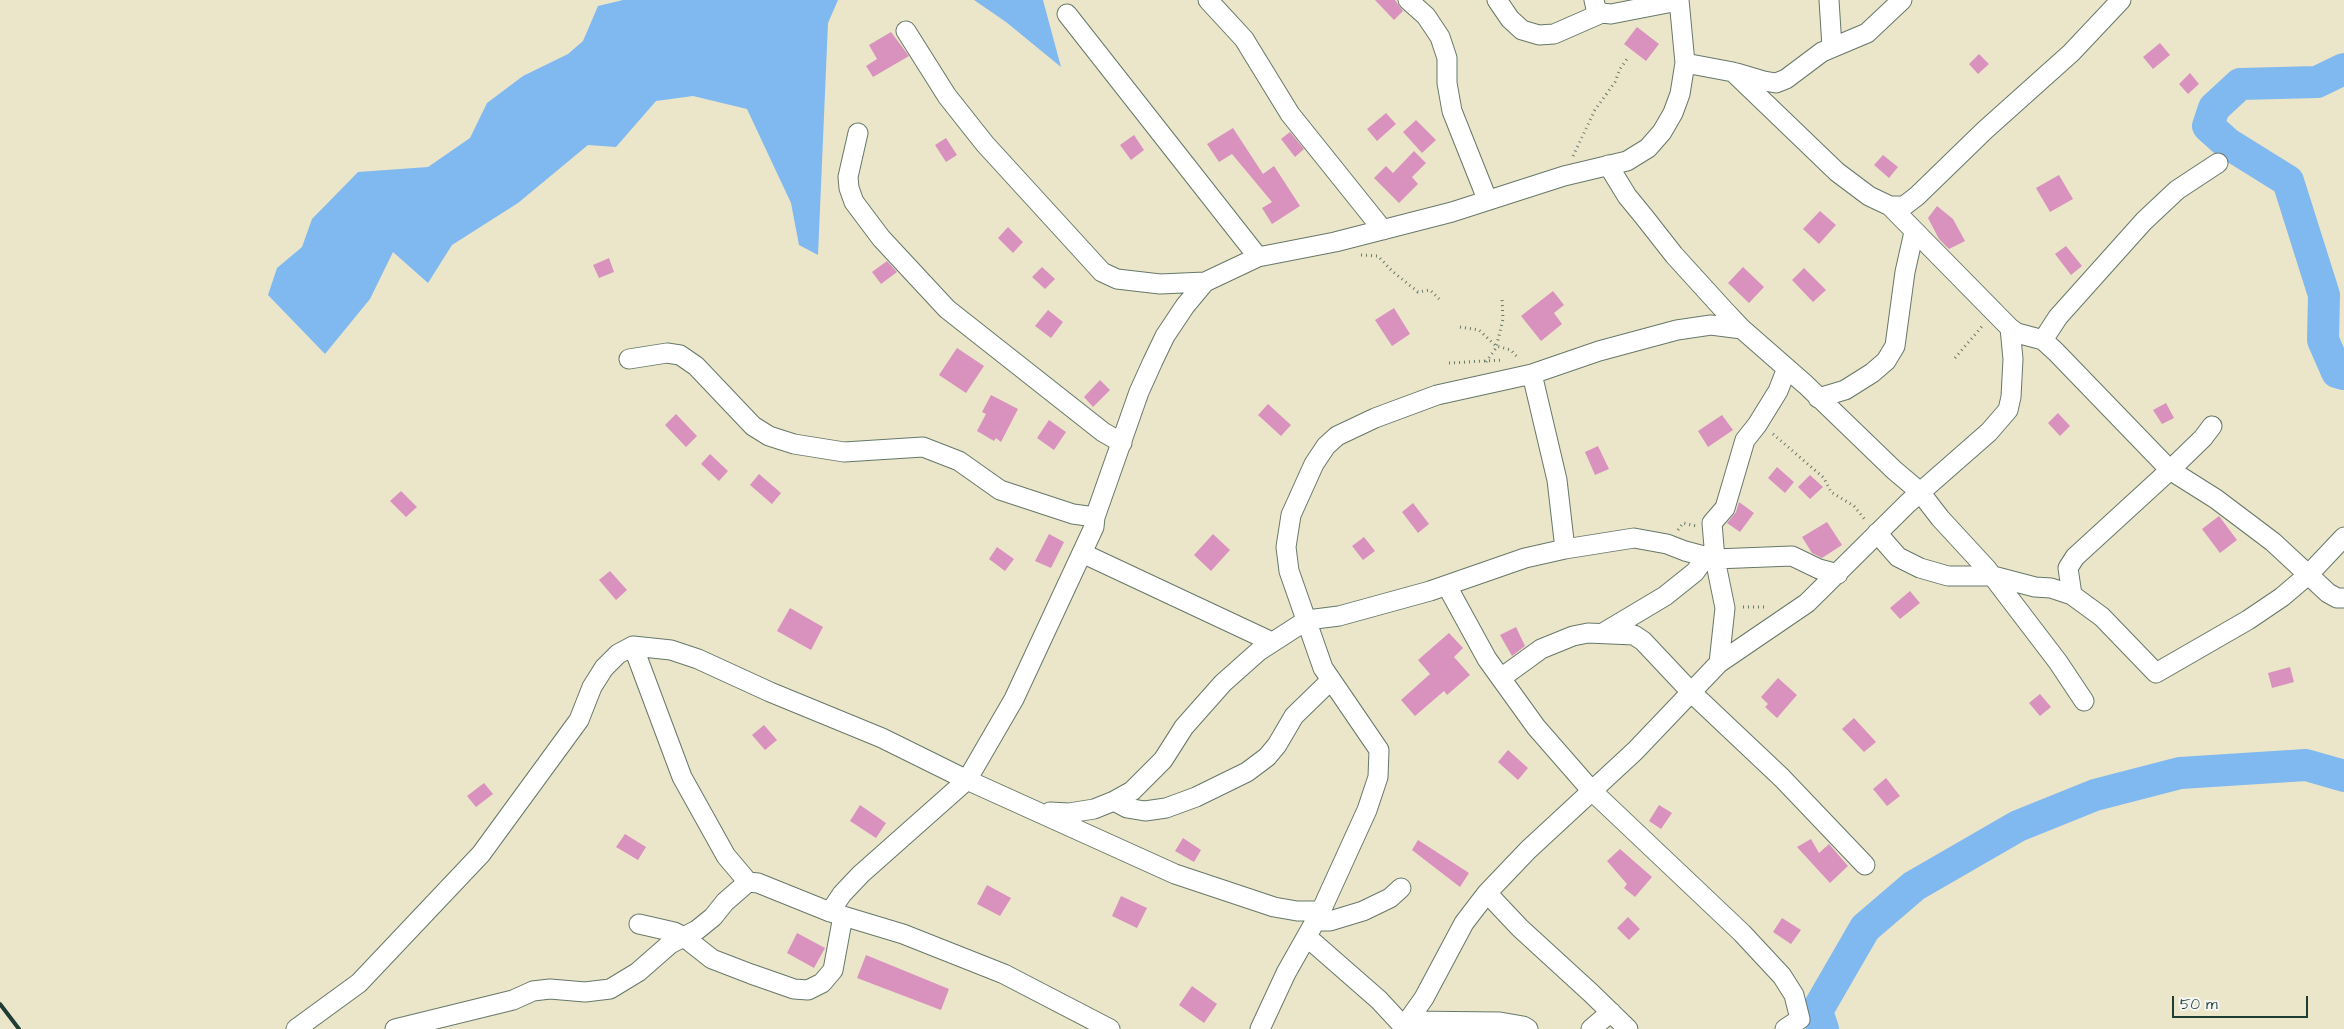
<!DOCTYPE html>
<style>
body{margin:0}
#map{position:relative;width:2344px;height:1029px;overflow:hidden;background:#ebe6ca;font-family:"Architects Daughter",sans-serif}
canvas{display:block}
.scale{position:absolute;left:2172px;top:996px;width:136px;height:22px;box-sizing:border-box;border:2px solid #1f3d34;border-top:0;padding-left:6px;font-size:15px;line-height:18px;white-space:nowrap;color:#1f3d34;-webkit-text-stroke:4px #f6f6f2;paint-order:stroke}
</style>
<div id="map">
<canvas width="2344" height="1029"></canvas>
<div class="scale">50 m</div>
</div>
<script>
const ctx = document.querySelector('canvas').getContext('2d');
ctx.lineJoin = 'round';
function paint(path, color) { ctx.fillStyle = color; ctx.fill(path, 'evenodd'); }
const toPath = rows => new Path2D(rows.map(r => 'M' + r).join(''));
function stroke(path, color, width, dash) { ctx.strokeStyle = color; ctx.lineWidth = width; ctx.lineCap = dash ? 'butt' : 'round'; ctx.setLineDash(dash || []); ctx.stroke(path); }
paint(toPath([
 [623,0,838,0,828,23,818,255,799,245,791,203,747,109,693,96,656,101,616,147,588,145,518,203,452,245,428,283,393,252,370,299,325,354,268,295,277,268,302,247,312,219,358,172,428,167,470,138,487,103,523,76,568,54,583,41,598,6],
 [974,0,1043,0,1061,67,1006,22]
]), '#80b8f0');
stroke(toPath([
 [2344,69,2317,82,2240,84,2214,108,2208,126,2227,143,2288,181,2324,295,2323,340,2337,372,2344,374],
 [1823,1029,1817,1011,1865,928,1914,886,2018,826,2095,795,2180,773,2306,765,2344,776]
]), '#80b8f0', 32);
paint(toPath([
 [1375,0,1395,0,1403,11,1394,20],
 [1637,27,1659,44,1646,61,1624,44],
 [891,32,909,56,873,77,866,66,877,59,869,45],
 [2160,43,2170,55,2153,69,2143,57],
 [1979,54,1989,64,1978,74,1969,64],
 [2190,73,2199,84,2188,94,2179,84],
 [1386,113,1396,124,1377,141,1367,129],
 [1416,120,1436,140,1422,153,1403,132],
 [1233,128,1263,174,1274,166,1300,206,1272,224,1262,208,1272,202,1232,154,1219,162,1207,144],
 [1290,132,1304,149,1295,157,1281,139],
 [1134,135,1144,150,1131,160,1120,145],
 [946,138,957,155,946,162,935,145],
 [1414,151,1426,163,1412,177,1418,184,1399,203,1374,178,1386,166,1393,173],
 [1883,155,1898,167,1889,178,1874,165],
 [2059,175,2073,199,2050,212,2036,188],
 [1937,206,1953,219,1965,241,1949,249,1939,239,1928,218],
 [1820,211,1836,225,1819,244,1803,229],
 [1008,227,1023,242,1013,253,998,238],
 [2066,246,2082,266,2071,275,2055,254],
 [609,258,614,272,599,278,593,265],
 [887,261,897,272,881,284,872,272],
 [1042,267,1055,279,1045,289,1032,277],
 [1743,267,1764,287,1749,303,1728,283],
 [1804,268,1826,290,1813,302,1792,280],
 [1553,291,1564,305,1554,313,1562,324,1541,341,1521,316],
 [1394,308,1410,334,1392,346,1375,320],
 [1048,310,1063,322,1051,338,1035,326],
 [957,348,984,366,966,393,939,375],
 [1100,380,1110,390,1093,407,1084,397],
 [991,395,1018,409,1001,442,996,438,994,441,977,431,986,414,982,412],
 [2166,403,2174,418,2162,424,2153,410],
 [1268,404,1291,425,1281,436,1258,415],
 [2058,413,2070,426,2060,436,2048,423],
 [676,414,697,436,686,447,665,425],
 [1722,415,1733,430,1708,447,1698,431],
 [1049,420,1066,432,1054,450,1037,438],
 [1598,446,1609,469,1595,475,1585,452],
 [710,454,728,471,719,481,701,464],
 [1777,467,1794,482,1785,493,1768,478],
 [759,474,781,493,772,504,750,485],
 [1810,475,1823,487,1810,499,1798,487],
 [401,491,417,507,406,517,390,501],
 [1739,502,1754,513,1740,532,1727,523,1736,512],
 [1413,503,1429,524,1418,533,1402,512],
 [2219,516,2237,540,2220,553,2202,529],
 [1827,522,1842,545,1822,558,1812,553,1802,537],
 [1049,534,1064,542,1051,568,1035,561],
 [1213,534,1230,550,1211,571,1194,555],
 [1364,537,1375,551,1363,560,1352,546],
 [997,547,1014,559,1005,571,989,559],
 [610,571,627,590,616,600,599,580],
 [1910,591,1920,603,1900,619,1890,608],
 [790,608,823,627,811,650,777,631],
 [1516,627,1525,646,1512,656,1500,635],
 [1449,633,1463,648,1454,657,1470,675,1447,695,1444,691,1415,716,1401,700,1430,674,1418,660],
 [2290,667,2294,682,2272,688,2268,673],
 [1778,678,1797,695,1777,718,1765,707,1768,704,1761,697],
 [2040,694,2051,707,2040,716,2029,703],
 [1854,718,1876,742,1864,752,1842,729],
 [764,725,777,740,765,750,752,735],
 [1508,750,1528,768,1518,780,1498,762],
 [1886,778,1900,796,1887,806,1873,789],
 [484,783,493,794,476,807,467,796],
 [860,805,886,823,876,838,850,821],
 [1659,805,1672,813,1661,829,1649,821],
 [625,834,646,847,638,860,616,847],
 [1183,838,1201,850,1194,862,1175,851],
 [1811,839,1819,853,1829,844,1848,866,1830,883,1797,847],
 [1418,840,1469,873,1460,887,1412,850],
 [1620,849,1652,877,1635,897,1624,888,1627,884,1607,861],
 [987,885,1011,898,1000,916,977,904],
 [1121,896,1147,908,1137,928,1112,916],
 [1628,917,1640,929,1629,940,1617,928],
 [1782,918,1801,930,1791,944,1773,932],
 [797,933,825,948,814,968,787,953],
 [866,955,949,989,941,1010,857,978],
 [1192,986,1217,1004,1204,1023,1179,1005]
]), '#d991be');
const street = toPath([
 [1208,0,1244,39,1290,114,1383,230],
 [1408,0,1426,16,1440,37,1447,58,1447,83,1452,111,1487,199],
 [1497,0,1510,19,1522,30,1539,35,1554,34,1602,13],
 [1594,0,1596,9,1602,13,1611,14,1678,1],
 [1829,0,1832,47],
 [1067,14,1258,257],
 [906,31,947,96,985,144,1102,272,1117,279,1160,284,1205,282],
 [1685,63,1733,72,1837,172,1869,196,1890,206,1904,206,1917,196,1985,130,2071,53,2121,0],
 [1737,73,1764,81,1776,83,1786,79,1822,52,1867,33,1902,0],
 [858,133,848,177,849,188,854,202,881,238,947,309,1103,432,1122,443],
 [1608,165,1627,196,1645,218,1674,255,1724,310,1742,329,1806,385,1894,470,1920,492,1940,518,1987,569,2058,662,2084,701],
 [1890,206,2010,328,2017,333,2043,340,2056,352,2170,470,2216,499,2273,542,2328,593,2337,598,2344,598],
 [2043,340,2058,317,2144,221,2177,190,2218,163],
 [629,359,667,353,680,355,696,366,753,426,769,436,794,444,844,452,923,447,959,461,1000,490,1073,514,1095,517],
 [1532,374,1557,480,1565,549],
 [1818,398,1845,390,1872,373,1886,361,1895,346,1905,272,1914,232],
 [1877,533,1898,557,1920,568,1948,576,1993,576,2035,587,2051,588,2072,595,2102,617,2156,673,2248,620,2282,597,2309,574,2344,537],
 [1082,553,1272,642],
 [1447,586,1487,659,1536,727,1591,790,1742,933,1782,976,1794,995,1800,1019,1785,1029],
 [2072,595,2068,568,2075,557,2170,470,2203,438,2212,426],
 [1603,633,1665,596,1695,572,1705,558],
 [633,646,682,777,726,856,748,882],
 [1719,663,1725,608,1715,559,1712,523,1725,508,1745,440,1757,425,1778,391,1787,368],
 [1501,678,1541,649,1573,636,1588,633,1634,635,1643,641,1692,693,1782,778,1865,865],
 [1114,801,1127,808,1145,811,1166,808,1196,797,1247,772,1267,757,1277,745,1294,716,1330,681],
 [1050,812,1069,813,1094,809,1114,801,1132,791,1163,760,1184,727,1223,683,1259,651,1307,620,1339,616,1430,591,1525,558,1565,549,1634,538,1667,544,1685,551,1715,559,1792,556,1819,569,1838,574],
 [1487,893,1520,928,1591,993,1628,1029],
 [830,912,842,894,861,874,967,780,1014,699,1094,527,1095,517,1139,392,1153,361,1165,336,1185,306,1205,282,1258,257,1335,242,1452,212,1564,176,1627,161,1648,148,1662,132,1673,113,1680,94,1685,63,1679,0],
 [1316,921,1330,921,1363,911,1390,898,1401,888],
 [639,924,674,932,684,937,712,959,751,974,794,989,808,990,822,983,833,970,843,916],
 [1307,937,1379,1000,1404,1027],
 [1409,1021,1500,1022,1523,1026,1528,1029],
 [296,1029,359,983,481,854,579,720,592,687,604,668,618,654,633,646,671,650,698,659,770,692,882,738,967,780,1175,874,1274,907,1297,911,1321,911],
 [395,1029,513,1000,533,991,550,989,585,992,610,989,638,972,670,944,697,930,713,917,725,902,748,882,758,883,830,912,903,934,1004,974,1110,1029],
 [1260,1029,1286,973,1321,911,1367,810,1378,777,1379,750,1323,668,1289,571,1286,547,1291,515,1314,464,1326,446,1337,436,1375,418,1437,395,1532,374,1599,351,1677,330,1711,325,1742,329],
 [1402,1029,1424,998,1464,923,1487,893,1528,850,1635,751,1719,663,1807,603,1908,503,1989,432,2008,410,2011,397,2013,359,2010,328],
 [1591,1029,1611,1012]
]);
stroke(street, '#667868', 21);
stroke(toPath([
 [1573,156,1595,110,1615,82,1620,69,1627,59],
 [1361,255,1378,256,1392,271,1418,292,1430,290,1439,299],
 [1460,327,1479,330,1496,346,1511,350,1519,359],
 [1955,358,1984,324],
 [1486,362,1496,348,1503,319,1502,299],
 [1449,363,1503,360],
 [1773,434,1824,478,1831,492,1854,506,1866,521],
 [1678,530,1683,523,1696,526],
 [1743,607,1767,607]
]), '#667868', 3, [1, 4]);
stroke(street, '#fff', 19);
stroke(toPath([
 [0,1004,19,1029]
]), '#1f3d34', 4);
</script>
